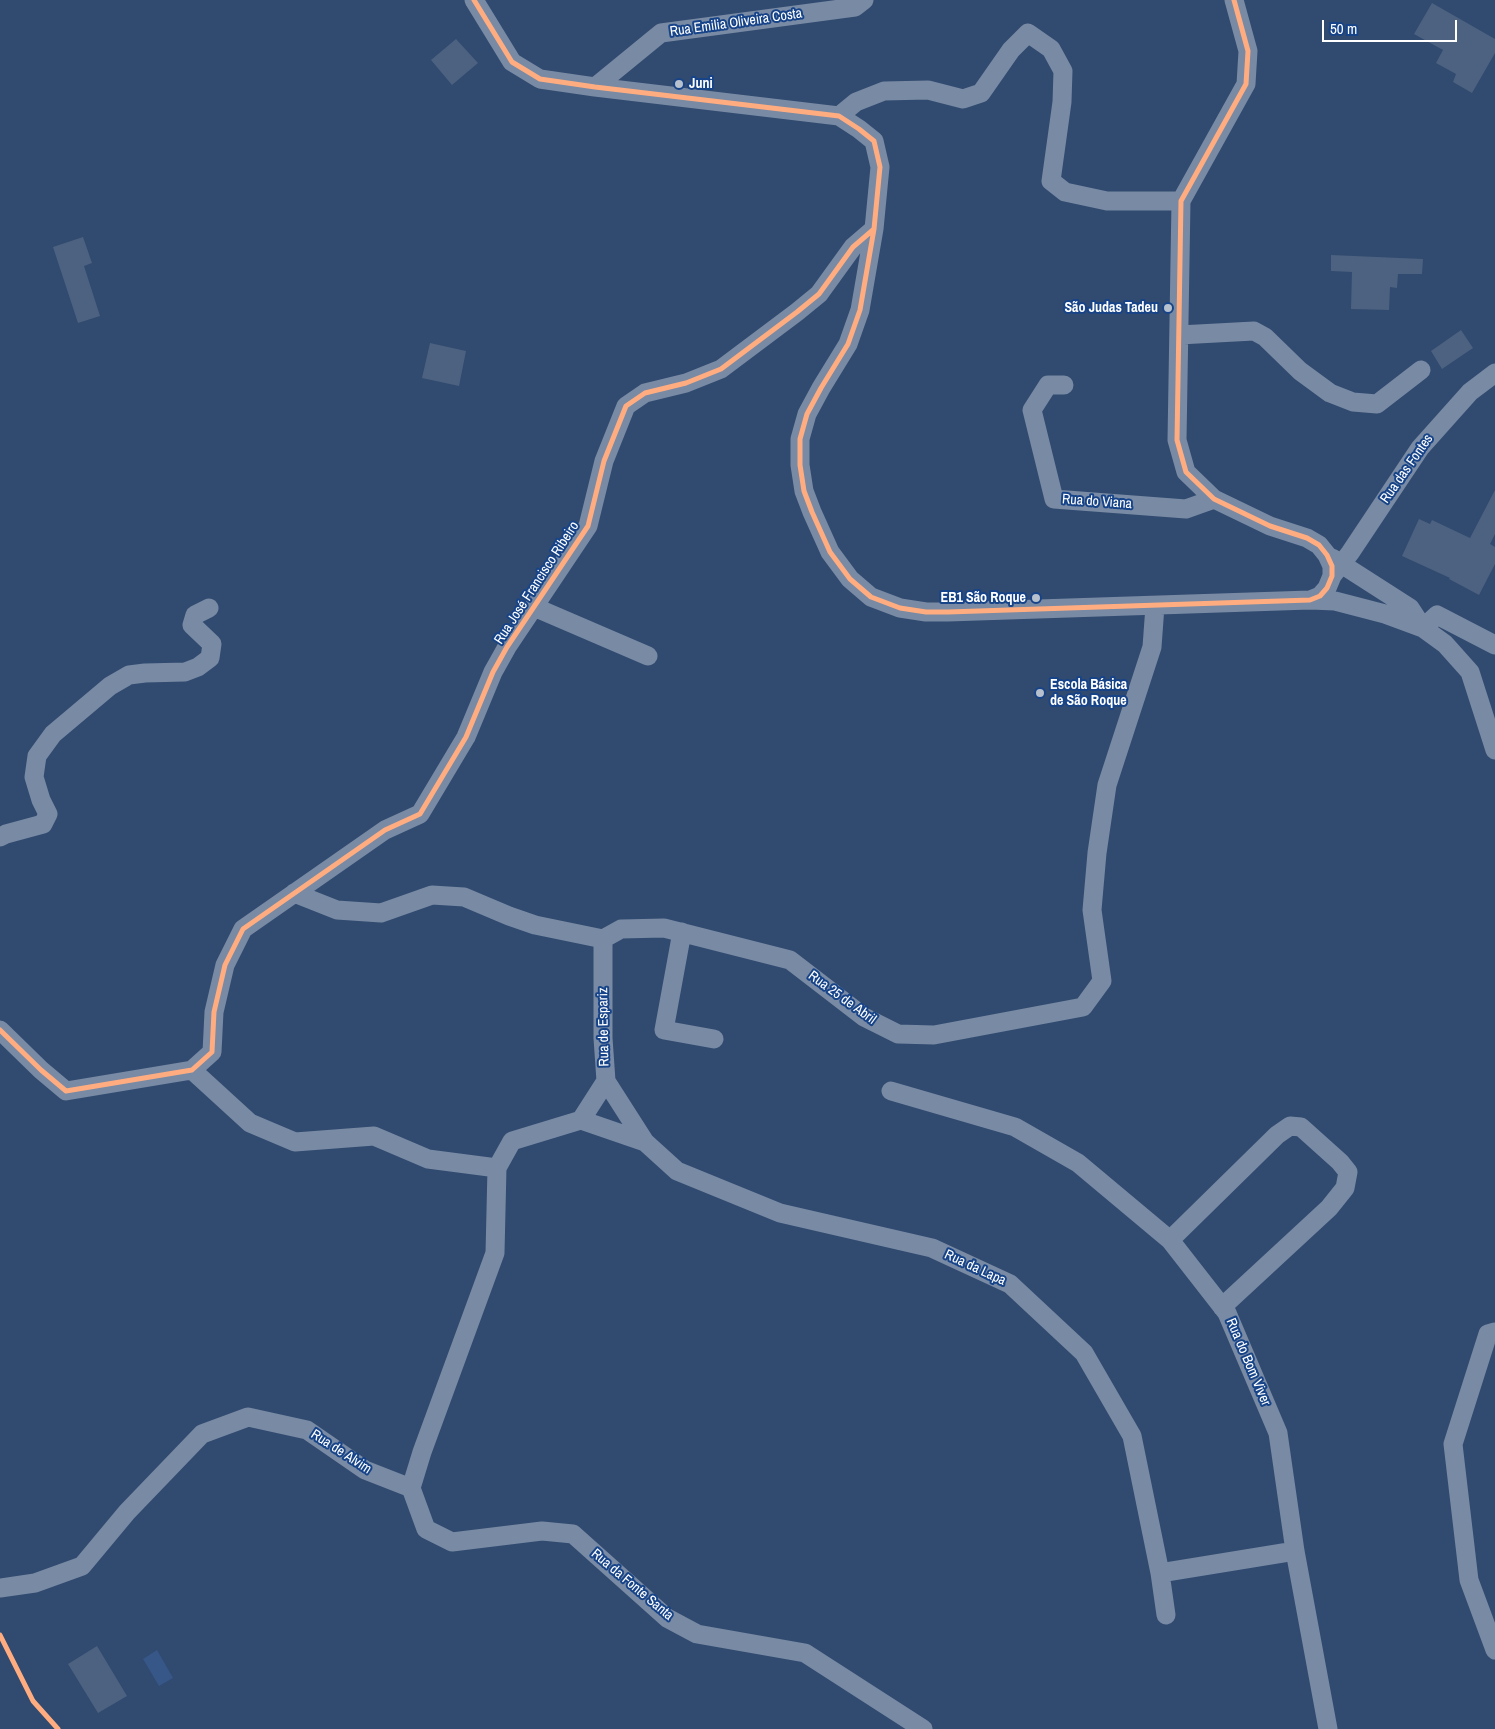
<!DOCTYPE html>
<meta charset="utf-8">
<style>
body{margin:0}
#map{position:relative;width:1495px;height:1729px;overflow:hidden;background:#314a6f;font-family:"Archivo Narrow",sans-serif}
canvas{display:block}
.scale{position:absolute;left:1322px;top:20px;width:135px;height:22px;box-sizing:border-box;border:2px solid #fff;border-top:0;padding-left:6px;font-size:15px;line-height:18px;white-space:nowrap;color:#fff;-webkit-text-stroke:4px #174489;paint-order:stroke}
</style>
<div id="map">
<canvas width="1495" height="1729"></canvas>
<div class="scale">50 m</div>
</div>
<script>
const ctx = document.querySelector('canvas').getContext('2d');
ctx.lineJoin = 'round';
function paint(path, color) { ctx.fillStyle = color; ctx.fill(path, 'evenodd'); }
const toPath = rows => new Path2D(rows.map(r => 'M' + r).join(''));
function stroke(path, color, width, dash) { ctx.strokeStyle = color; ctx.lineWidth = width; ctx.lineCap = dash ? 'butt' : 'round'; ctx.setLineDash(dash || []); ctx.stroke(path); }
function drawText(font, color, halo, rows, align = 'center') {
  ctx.font = font + ' "Archivo Narrow",sans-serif'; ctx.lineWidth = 4; ctx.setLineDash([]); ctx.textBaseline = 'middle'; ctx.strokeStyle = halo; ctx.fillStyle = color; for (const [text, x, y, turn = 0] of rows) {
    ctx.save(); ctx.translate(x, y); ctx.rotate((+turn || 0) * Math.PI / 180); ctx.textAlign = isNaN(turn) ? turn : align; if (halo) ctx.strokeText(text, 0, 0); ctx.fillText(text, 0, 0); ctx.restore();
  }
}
paint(toPath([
 [157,1650,173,1678,159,1686,143,1659]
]), '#375789');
paint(toPath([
 [1432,3,1495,39,1495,53,1472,93,1453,82,1456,74,1436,63,1443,50,1414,34],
 [456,39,478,63,452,85,431,60],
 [83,237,92,263,84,266,100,316,78,323,53,247],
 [1331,255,1423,259,1422,274,1398,274,1397,288,1390,287,1389,310,1351,309,1352,272,1331,271],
 [1461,330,1473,348,1442,369,1431,351],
 [430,343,466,351,459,386,422,378],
 [1495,490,1495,534,1490,544,1495,547,1495,564,1479,595,1449,579,1450,578,1402,556,1419,519,1430,524,1432,520,1470,538],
 [97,1646,127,1696,98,1713,68,1664]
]), '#4d6280');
stroke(toPath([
 [474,0,512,62,540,79,595,87,839,116,859,129,874,141,880,167,874,229,860,310,848,344,821,388,807,414,800,439,800,465,804,491,812,512,830,552,850,579,871,597,900,608,926,612,948,612,1310,600,1320,596,1327,588,1332,576,1332,566,1327,555,1319,545,1307,538,1270,526,1214,499,1186,472,1177,440,1181,201,1246,84,1248,51,1234,0],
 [595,87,661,33,855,7,864,0],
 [839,116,856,102,884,91,928,90,963,99,981,93,1011,50,1028,33,1051,49,1063,71,1062,102,1051,181,1065,192,1107,201,1181,201],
 [1179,335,1254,331,1265,337,1300,371,1330,393,1353,402,1377,404,1421,370],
 [1064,385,1048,385,1032,410,1054,499,1186,509,1214,499],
 [1332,558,1410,608,1423,628],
 [1332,576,1350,553,1420,448,1470,392,1495,373],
 [1310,600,1335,601,1385,614,1423,628,1445,644,1470,672,1495,750],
 [534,607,648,656],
 [1423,628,1437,615,1495,645],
 [0,837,6,834,43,824,48,814,41,800,34,777,37,756,53,734,110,686,129,675,145,673,185,672,198,667,210,658,212,644,192,625,195,615,209,608],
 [294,893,337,910,381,913,432,895,464,897,509,916,535,925,603,939,621,929,664,928,790,960,864,1017,898,1034,934,1035,1083,1007,1102,981,1092,910,1097,853,1107,785,1152,647,1155,606],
 [682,932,664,1030,714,1039],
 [0,1030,41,1070,66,1091,192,1070,212,1052,214,1012,225,965,243,929,385,830,420,814,466,737,493,672,507,647,588,526,604,461,626,406,645,393,686,383,721,369,797,312,819,294,853,247,874,229],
 [192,1070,250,1123,295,1142,374,1136,428,1159,497,1168],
 [606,1081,645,1142,677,1171,780,1213,932,1248,1010,1284,1084,1353,1132,1436,1160,1573,1166,1615],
 [891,1091,1015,1127,1078,1163,1170,1240,1227,1313,1278,1433,1295,1551,1328,1729],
 [581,1120,645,1142],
 [1170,1240,1277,1135,1290,1126,1301,1127,1340,1162,1348,1172,1345,1188,1329,1208,1222,1307],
 [1495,1332,1488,1334,1453,1444,1469,1580,1495,1650],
 [411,1488,426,1529,452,1542,542,1531,573,1534,667,1618,697,1634,805,1653,923,1729],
 [1160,1573,1295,1551],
 [0,1588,35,1583,82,1566,127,1512,202,1434,248,1417,307,1430,365,1470,411,1488,422,1452,495,1253,497,1168,512,1141,581,1120,606,1081,603,1038,603,939]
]), '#788aa4', 19);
stroke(toPath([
 [474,0,512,62,540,79,595,87,839,116,859,129,874,141,880,167,874,229,860,310,848,344,821,388,807,414,800,439,800,465,804,491,812,512,830,552,850,579,871,597,900,608,926,612,948,612,1310,600,1320,596,1327,588,1332,576,1332,566,1327,555,1319,545,1307,538,1270,526,1214,499,1186,472,1177,440,1181,201,1246,84,1248,51,1234,0],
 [0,1030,41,1070,66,1091,192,1070,212,1052,214,1012,225,965,243,929,385,830,420,814,466,737,493,672,507,647,588,526,604,461,626,406,645,393,686,383,721,369,797,312,819,294,853,247,874,229],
 [0,1635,33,1701,58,1729]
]), '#ffac80', 5);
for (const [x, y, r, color] of [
 [679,84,5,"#b7c0cd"],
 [1168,308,5,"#b7c0cd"],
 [1036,598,5,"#b7c0cd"],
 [1040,693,5,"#b7c0cd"]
]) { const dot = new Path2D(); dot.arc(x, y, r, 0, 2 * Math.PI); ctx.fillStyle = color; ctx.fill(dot); stroke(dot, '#174489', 2); }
drawText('14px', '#fff', '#174489', [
 ["Rua Emilia Oliveira Costa",736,23,-8],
 ["Rua das Fontes",1407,469,-55],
 ["Rua do Viana",1097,502,4],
 ["Rua José Francisco Ribeiro",537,583,-57],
 ["Rua 25 de Abril",842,998,36],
 ["Rua de Espariz",604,1027,-91],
 ["Rua da Lapa",975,1268,25],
 ["Rua do Bom Viver",1248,1362,67],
 ["Rua de Alvim",341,1452,33],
 ["Rua da Fonte Santa",632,1585,40]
]);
drawText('bold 14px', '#fff', '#174489', [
 ["Juni",689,84],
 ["São Judas Tadeu",1158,308,"right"],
 ["EB1 São Roque",1026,598,"right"],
 ["Escola Básica",1050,685],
 ["de São Roque",1050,701]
], 'left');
</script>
